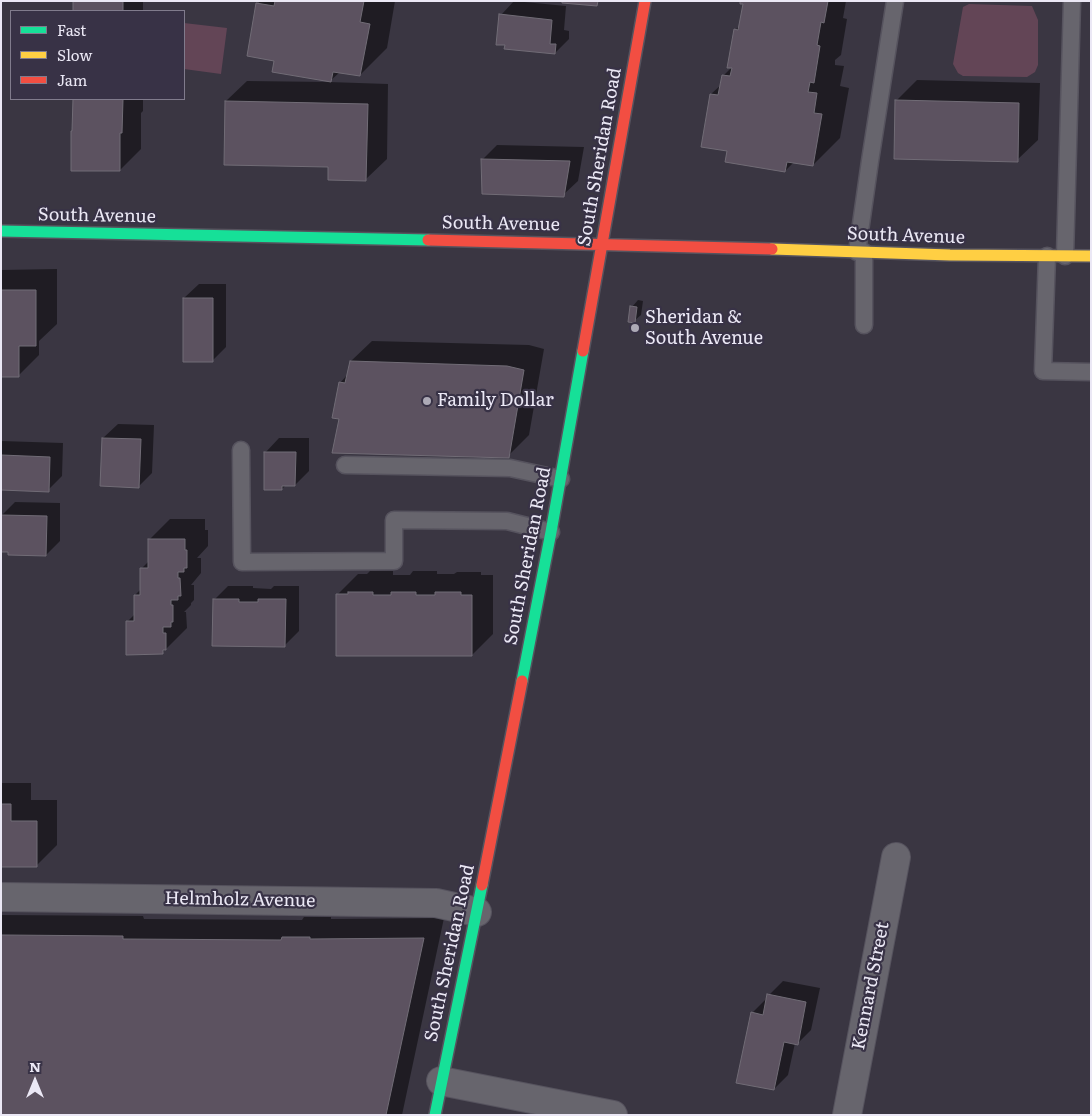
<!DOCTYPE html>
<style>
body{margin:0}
#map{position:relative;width:1092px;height:1116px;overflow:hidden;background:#3a3642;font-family:Literata,serif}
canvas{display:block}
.frame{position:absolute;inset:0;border:2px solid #ebe8f5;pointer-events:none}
.legend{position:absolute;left:10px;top:10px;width:175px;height:90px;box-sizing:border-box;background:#383246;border:1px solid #807b8c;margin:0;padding:6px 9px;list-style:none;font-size:15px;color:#ebe8f5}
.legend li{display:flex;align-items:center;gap:10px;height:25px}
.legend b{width:25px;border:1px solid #807b8c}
.north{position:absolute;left:10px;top:1056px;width:50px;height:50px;-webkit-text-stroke:4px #383246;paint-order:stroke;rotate:0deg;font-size:14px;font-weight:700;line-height:20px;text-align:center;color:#ebe8f5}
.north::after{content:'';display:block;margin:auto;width:18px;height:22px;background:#ebe8f5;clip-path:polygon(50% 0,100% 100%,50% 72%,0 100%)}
</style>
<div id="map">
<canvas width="1092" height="1116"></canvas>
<div class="frame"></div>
<ul class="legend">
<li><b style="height:6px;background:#16e098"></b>Fast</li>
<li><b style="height:6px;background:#ffcf43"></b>Slow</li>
<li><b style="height:6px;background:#f24e42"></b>Jam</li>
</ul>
<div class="north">N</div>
</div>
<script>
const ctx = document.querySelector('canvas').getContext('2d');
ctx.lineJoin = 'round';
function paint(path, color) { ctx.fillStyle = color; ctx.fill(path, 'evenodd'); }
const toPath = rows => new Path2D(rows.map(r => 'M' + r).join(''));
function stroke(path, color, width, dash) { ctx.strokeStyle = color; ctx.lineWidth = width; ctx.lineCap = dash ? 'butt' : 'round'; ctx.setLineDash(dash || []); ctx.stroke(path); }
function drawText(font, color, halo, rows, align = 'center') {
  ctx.font = font + ' Literata,serif'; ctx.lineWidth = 4.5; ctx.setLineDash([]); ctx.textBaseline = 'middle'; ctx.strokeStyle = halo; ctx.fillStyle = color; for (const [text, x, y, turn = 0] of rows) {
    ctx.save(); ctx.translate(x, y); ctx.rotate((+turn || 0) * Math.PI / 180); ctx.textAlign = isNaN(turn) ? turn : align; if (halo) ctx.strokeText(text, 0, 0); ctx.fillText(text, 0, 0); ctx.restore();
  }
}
paint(toPath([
 [969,4,1032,6,1038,20,1038,65,1035,72,1027,77,963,76,958,73,953,64,963,7],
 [184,23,227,28,221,74,184,69]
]), '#634556');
paint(toPath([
 [75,1,143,1,143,11,74,11],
 [260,1,395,1,387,48,360,75,340,72,329,82,388,84,387,159,366,179,330,166,226,101,247,81,329,82,329,81,275,60,258,4],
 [514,1,566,6,564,30,569,31,569,39,555,53,501,15],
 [741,1,846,1,843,18,847,19,841,55,835,60,835,65,844,66,840,86,849,88,840,138,813,165,794,162,785,171,728,150,711,94,722,84,723,76,732,67,735,30,741,25,744,3],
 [917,80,1040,83,1038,140,1017,160,896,101],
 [74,99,143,99,143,111,141,113,141,149,120,170,74,130],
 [497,145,584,147,578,181,563,195,483,159],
 [57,269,57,324,39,341,39,355,18,376,1,376,1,270],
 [199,284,226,284,226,347,212,361,184,298],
 [638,300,643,301,641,315,634,321,632,307],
 [372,341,529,345,544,349,529,435,508,456,340,418,340,383,348,374,351,361],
 [118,424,154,425,152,473,138,487,103,438],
 [279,438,309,438,309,471,295,485,286,485,282,489,265,453],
 [1,441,63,443,62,476,48,490,1,489],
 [15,502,60,503,60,541,46,555,1,516],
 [170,519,205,519,205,530,208,530,208,546,197,558,201,558,201,573,191,585,194,585,194,600,191,603,191,605,184,612,186,612,187,628,162,653,127,622,135,614,135,595,142,588,142,568,149,561,149,540],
 [370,571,393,571,393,575,410,575,413,571,437,571,437,574,454,574,457,572,481,572,481,575,493,575,493,634,472,655,337,595,358,574,367,574],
 [228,586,253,586,253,588,271,589,274,586,299,586,299,631,285,645,214,600],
 [1,783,31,783,31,800,57,800,57,845,36,866,1,866],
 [1,915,143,916,144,919,302,920,304,917,331,917,331,919,444,918,402,1115,1,1115],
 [783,981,820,988,811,1030,797,1044,795,1043,788,1075,774,1089,752,1013,766,999,768,999,769,995]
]), '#0007');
const building = toPath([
 [73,1,123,1,123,11,73,11,73,1],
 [275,1,364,1,360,22,370,24,360,76,333,72,331,82,272,72,274,61,247,56,256,3,274,6,275,1],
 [562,1,598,1,597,6,562,3,562,1],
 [740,1,828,1,824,23,821,22,817,45,820,46,814,83,810,82,808,92,817,93,814,113,822,114,813,166,787,162,785,172,725,162,727,151,701,147,710,94,718,95,722,75,730,76,732,68,727,68,734,29,738,30,743,4,740,4,740,1],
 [499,14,552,20,550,44,556,44,555,54,504,49,505,45,496,45,499,14],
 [73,99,123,99,122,133,120,133,120,171,71,171,71,131,72,131,73,99],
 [895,100,1019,103,1018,162,894,159,895,100],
 [225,101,368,104,366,181,328,180,328,167,224,165,225,101],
 [481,159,570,161,564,197,482,194,481,159],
 [1,290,36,290,36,346,19,346,19,377,1,377,1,290],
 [183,298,213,298,213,362,183,362,183,298],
 [630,306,637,307,635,323,628,322,630,306],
 [350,361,507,366,524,370,509,458,332,453,339,419,332,418,339,382,345,383,350,361],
 [102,438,141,439,139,488,100,486,102,438],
 [264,452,296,452,295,486,282,486,282,490,264,490,264,452],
 [1,455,50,457,49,492,1,490,1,455],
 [1,515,47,516,46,556,8,555,8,552,1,552,1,515],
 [148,539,185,539,185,550,187,550,187,568,184,568,184,572,178,572,178,578,180,578,181,596,178,596,178,600,171,600,171,605,173,605,173,622,171,622,171,627,163,627,163,633,166,633,166,650,163,650,163,654,126,655,126,621,134,621,134,595,140,595,140,568,148,568,148,539],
 [348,592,373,592,373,595,391,595,391,592,416,592,416,595,435,595,435,592,461,592,461,595,472,595,472,656,336,656,336,594,348,594,348,592],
 [213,599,239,599,239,602,258,602,258,599,286,599,285,647,212,646,213,599],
 [1,804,11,804,11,821,37,821,37,867,1,867,1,804],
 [1,935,123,936,123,939,281,940,282,937,310,937,310,939,424,938,386,1115,1,1115,1,935],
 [767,994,806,1002,798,1045,784,1042,774,1090,736,1083,751,1012,763,1015,767,994]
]);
paint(building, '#5c5260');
stroke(building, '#716c76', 1);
const lane = toPath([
 [857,252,870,161,895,1],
 [1047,256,1043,371,1091,372],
 [1065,256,1072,1],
 [864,325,864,252],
 [241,450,242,562,394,561,394,520,507,521,551,532],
 [345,465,510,468,561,479]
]);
const street = toPath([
 [1,897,436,903,477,912],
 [441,1081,613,1115],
 [847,1115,896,857]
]);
const fast = toPath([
 [1,231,428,240],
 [522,681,551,532,583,351],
 [435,1115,482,885]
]);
const slow = toPath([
 [772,249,950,255,1091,256]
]);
const jam = toPath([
 [428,240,772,249],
 [583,351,645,1],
 [482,885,522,681]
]);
stroke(lane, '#56535e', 19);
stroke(street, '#56535e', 30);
stroke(fast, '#56535e', 14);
stroke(slow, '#56535e', 14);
stroke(jam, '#56535e', 14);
stroke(lane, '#67656d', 16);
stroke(street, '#67656d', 28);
stroke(fast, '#16e098', 11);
stroke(slow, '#ffcf43', 11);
stroke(jam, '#f24e42', 11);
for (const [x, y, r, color] of [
 [635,328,5,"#adaab6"],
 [427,401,5,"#adaab6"]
]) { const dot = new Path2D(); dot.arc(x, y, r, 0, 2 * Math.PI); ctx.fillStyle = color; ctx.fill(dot); stroke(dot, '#383246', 2); }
drawText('18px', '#ebe8f5', '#383246', [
 ["South Sheridan Road",600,157,-80],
 ["South Avenue",97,216,1],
 ["South Avenue",501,224,1],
 ["South Avenue",906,236,2],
 ["South Sheridan Road",528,556,-79],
 ["Helmholz Avenue",240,900,1],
 ["South Sheridan Road",450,953,-78],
 ["Kennard Street",871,986,-79]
]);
drawText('18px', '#ebe8f5', '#383246', [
 ["Sheridan &",645,318],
 ["South Avenue",645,339],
 ["Family Dollar",437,401]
], 'left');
</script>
